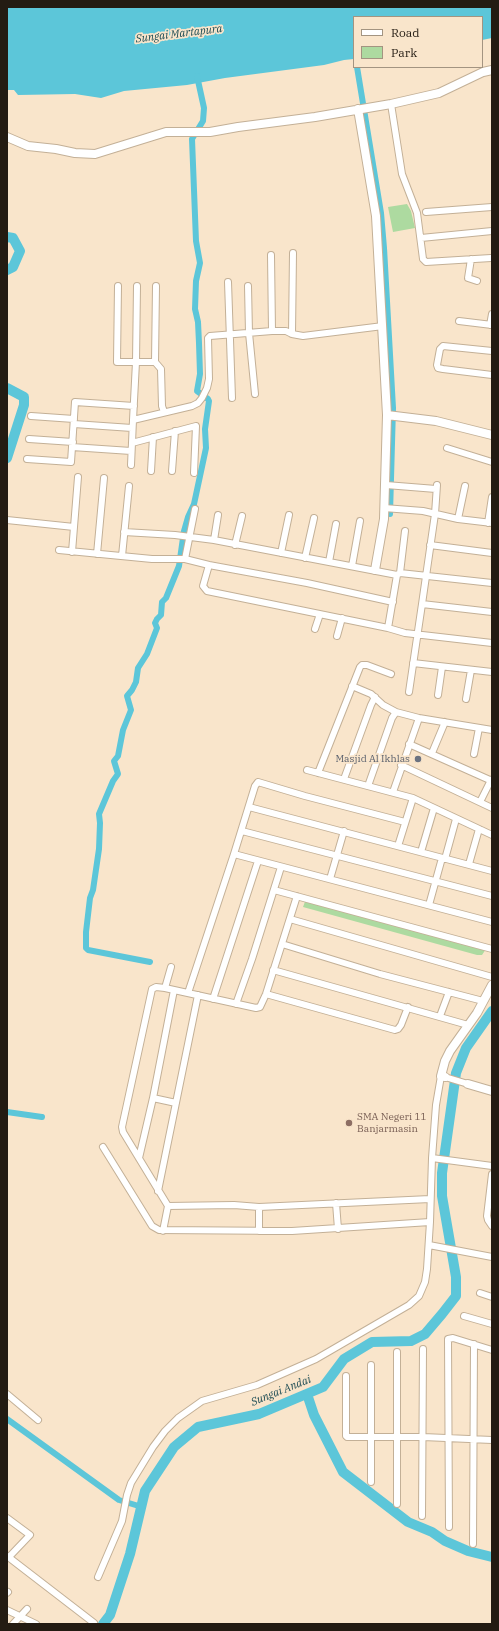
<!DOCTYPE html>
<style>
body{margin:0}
#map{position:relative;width:499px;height:1631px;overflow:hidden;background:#f9e5cb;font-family:"IBM Plex Serif",serif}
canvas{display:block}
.frame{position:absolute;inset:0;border:8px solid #231b12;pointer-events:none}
.legend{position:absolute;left:353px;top:16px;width:130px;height:52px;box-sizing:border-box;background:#f9e5cb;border:1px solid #a39481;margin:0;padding:5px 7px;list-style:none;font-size:12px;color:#231b12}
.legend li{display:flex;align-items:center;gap:8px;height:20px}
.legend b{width:20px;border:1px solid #a39481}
</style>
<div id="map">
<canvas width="499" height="1631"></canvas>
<div class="frame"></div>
<ul class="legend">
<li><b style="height:5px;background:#fff"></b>Road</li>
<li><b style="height:11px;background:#addaa0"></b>Park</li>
</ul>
</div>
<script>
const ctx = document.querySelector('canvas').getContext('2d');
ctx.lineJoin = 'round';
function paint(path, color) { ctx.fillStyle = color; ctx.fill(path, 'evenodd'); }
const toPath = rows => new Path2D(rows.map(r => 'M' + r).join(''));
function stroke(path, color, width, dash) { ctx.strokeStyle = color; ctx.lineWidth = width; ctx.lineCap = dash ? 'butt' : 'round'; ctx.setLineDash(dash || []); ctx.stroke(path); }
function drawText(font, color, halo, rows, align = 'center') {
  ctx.font = font + ' "IBM Plex Serif",serif'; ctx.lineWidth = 3.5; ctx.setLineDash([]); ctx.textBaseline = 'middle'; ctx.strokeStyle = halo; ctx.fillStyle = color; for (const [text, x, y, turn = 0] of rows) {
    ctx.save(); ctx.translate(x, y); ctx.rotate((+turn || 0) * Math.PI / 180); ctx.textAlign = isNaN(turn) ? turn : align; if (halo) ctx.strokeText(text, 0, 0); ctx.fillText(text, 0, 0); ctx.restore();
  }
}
paint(toPath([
 [407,204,411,211,415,228,393,232,388,207],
 [306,899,486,949,482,955,477,955,303,907]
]), '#addaa0');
paint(toPath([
 [7,7,492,7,492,38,482,40,482,17,354,17,354,59,344,60,324,65,225,78,187,85,124,91,101,98,75,94,18,95,14,90,7,90]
]), '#5cc6d9');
stroke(toPath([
 [357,67,381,213,384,248,393,408,390,514],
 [150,962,88,950,86,948,86,932,90,898,93,890,99,849,100,823,99,814,113,781,118,774,114,761,118,756,123,730,131,710,127,696,132,690,136,682,138,668,147,654,157,628,155,623,157,619,161,615,162,602,166,598,179,566,184,531,188,517,194,504,206,448,205,429,209,401,208,399,197,391,200,374,199,343,198,322,195,309,196,281,200,263,196,241,192,139,203,121,204,108,197,76],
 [7,1112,42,1117],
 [7,1419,119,1500,142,1507]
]), '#5cc6d9', 6);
stroke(toPath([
 [7,237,13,238,20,251,13,267,7,270],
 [7,388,24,397,24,405,7,458],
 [307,1394,314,1415,343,1472,408,1522,432,1532,445,1541,468,1551,492,1557],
 [103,1624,110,1615,130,1554,145,1491,174,1447,198,1427,259,1414,323,1387,344,1359,372,1342,411,1341,425,1334,442,1314,456,1296,456,1277,442,1196,442,1173,456,1073,466,1048,492,1011]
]), '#5cc6d9', 10);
const minor = toPath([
 [391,104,402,174,417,213,423,259,426,262,491,258],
 [426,212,492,207],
 [421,238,492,231],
 [271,255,272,331],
 [471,259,468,278,477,281],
 [228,282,232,398],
 [118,286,117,362,155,362],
 [156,286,155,362,161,369,162,406,164,412],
 [248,286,249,333,255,394],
 [459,321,492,325],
 [490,325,492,314],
 [292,334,293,253],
 [492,351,443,346,440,349,437,365,438,368,443,369,492,375],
 [31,416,74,419],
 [133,420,136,362,137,286],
 [74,424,132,428],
 [29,439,73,442],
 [132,443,196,426,194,473],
 [72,447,131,451],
 [447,448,492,462],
 [27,459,71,462,75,402,134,406],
 [131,465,133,420,192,406,198,403,202,398,207,388,209,379,208,338,210,336,272,331,286,331,292,334,303,336,383,326],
 [151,471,153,437],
 [172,471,175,431],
 [386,485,436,489],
 [437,485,435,514,422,604,492,612],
 [384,508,423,511,458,519,492,523],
 [195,509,185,559,209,565,307,583,393,602],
 [458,519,465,486],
 [7,520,74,527],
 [488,523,492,497],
 [124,532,175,535,214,540,397,575],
 [214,540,218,515],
 [235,545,242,516],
 [430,545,492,553],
 [59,550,152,559,185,559],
 [72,552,78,477],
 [281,553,289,515],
 [97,554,104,478],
 [122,556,129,486],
 [305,558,314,518],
 [329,562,336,524],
 [209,565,203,586,207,591,388,628,405,633,492,643],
 [352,566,360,521],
 [400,573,492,583],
 [388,628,397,575,400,573,405,531],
 [315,629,320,614],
 [337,636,342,618],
 [413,663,492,672],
 [352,686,371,694,383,705,396,712,419,718,492,730],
 [409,692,422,604],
 [438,695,442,667],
 [466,699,471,670],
 [409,744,492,781],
 [432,753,445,722],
 [474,754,479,728],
 [401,765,492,808],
 [307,770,413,798,492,835],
 [318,773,360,667,362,665,367,665,391,674],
 [344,779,371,705,375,697],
 [368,786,392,718,396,712],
 [393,792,419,718],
 [480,802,491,780],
 [249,807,492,871],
 [242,831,492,896],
 [398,846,413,798],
 [421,852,434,808],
 [234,854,492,922],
 [445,859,456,819],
 [469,864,479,829],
 [330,879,344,831],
 [274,890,492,949],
 [429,905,442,858],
 [290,919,492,977],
 [282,944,380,974,483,1001],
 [273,970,468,1025],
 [165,988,171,967],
 [188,993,234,854,255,786,258,782,305,796,405,822],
 [266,994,395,1030,398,1029,401,1025,408,1007],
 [213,999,258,861],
 [236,1004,252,959,281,867],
 [440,1016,449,992],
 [445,1077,468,1084],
 [153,1098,176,1103],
 [103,1147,152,1226,159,1230,292,1231,430,1222],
 [139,1158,153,1098,174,990],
 [432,1158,492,1166],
 [492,1174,487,1216,488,1220,492,1226],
 [158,1191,198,995],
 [336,1203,338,1229],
 [168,1206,234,1205,259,1207,430,1199],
 [259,1207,259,1231],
 [163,1231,168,1206,123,1132,122,1127,152,989,156,987,165,988,256,1008,260,1007,266,994,297,896],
 [429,1245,492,1257],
 [480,1293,492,1297],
 [464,1316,492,1324],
 [371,1365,371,1482],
 [346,1376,346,1436,347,1437,423,1437,492,1440],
 [7,1394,38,1420],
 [397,1504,397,1352],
 [422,1516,423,1349],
 [7,1518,30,1535,9,1557],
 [449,1527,448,1339,453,1338,492,1350],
 [473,1544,474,1344],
 [7,1556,94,1623],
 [98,1577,122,1521,127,1495,131,1483,153,1447,165,1431,178,1418,202,1401,257,1385,316,1359,409,1305,419,1296,425,1282,427,1269,430,1222,432,1158,436,1105,441,1076],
 [7,1593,8,1592],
 [7,1610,36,1624],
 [13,1624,27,1609]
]);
const tertiary = toPath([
 [358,109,376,216,387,415,384,519,375,570],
 [7,137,28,146,56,149,75,153,95,154,166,132,210,132,238,127,315,117,391,104,439,93,483,72,492,70],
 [387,415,436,421,492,435],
 [445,1077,441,1076,445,1061,450,1051,477,1013,492,985],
 [468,1084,492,1091]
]);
stroke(minor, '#c3b097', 8);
stroke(tertiary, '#c3b097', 10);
stroke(minor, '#fff', 6);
stroke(tertiary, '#fff', 8);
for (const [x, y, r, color] of [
 [418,759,4,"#6b7280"],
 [349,1123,4,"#8d6e63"]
]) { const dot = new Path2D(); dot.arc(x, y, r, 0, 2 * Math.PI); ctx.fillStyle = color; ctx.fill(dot); stroke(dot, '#f9e5cb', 1.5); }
drawText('10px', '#5b616d', '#f9e5cb', [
 ["Masjid Al Ikhlas",410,759]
], 'right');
drawText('10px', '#785e54', '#f9e5cb', [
 ["SMA Negeri 11",357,1117],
 ["Banjarmasin",357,1129]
], 'left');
drawText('italic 11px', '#1d4c54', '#f9e5cb', [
 ["Sungai Martapura",179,34,-7],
 ["Sungai Andai",281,1391,-22]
]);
</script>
